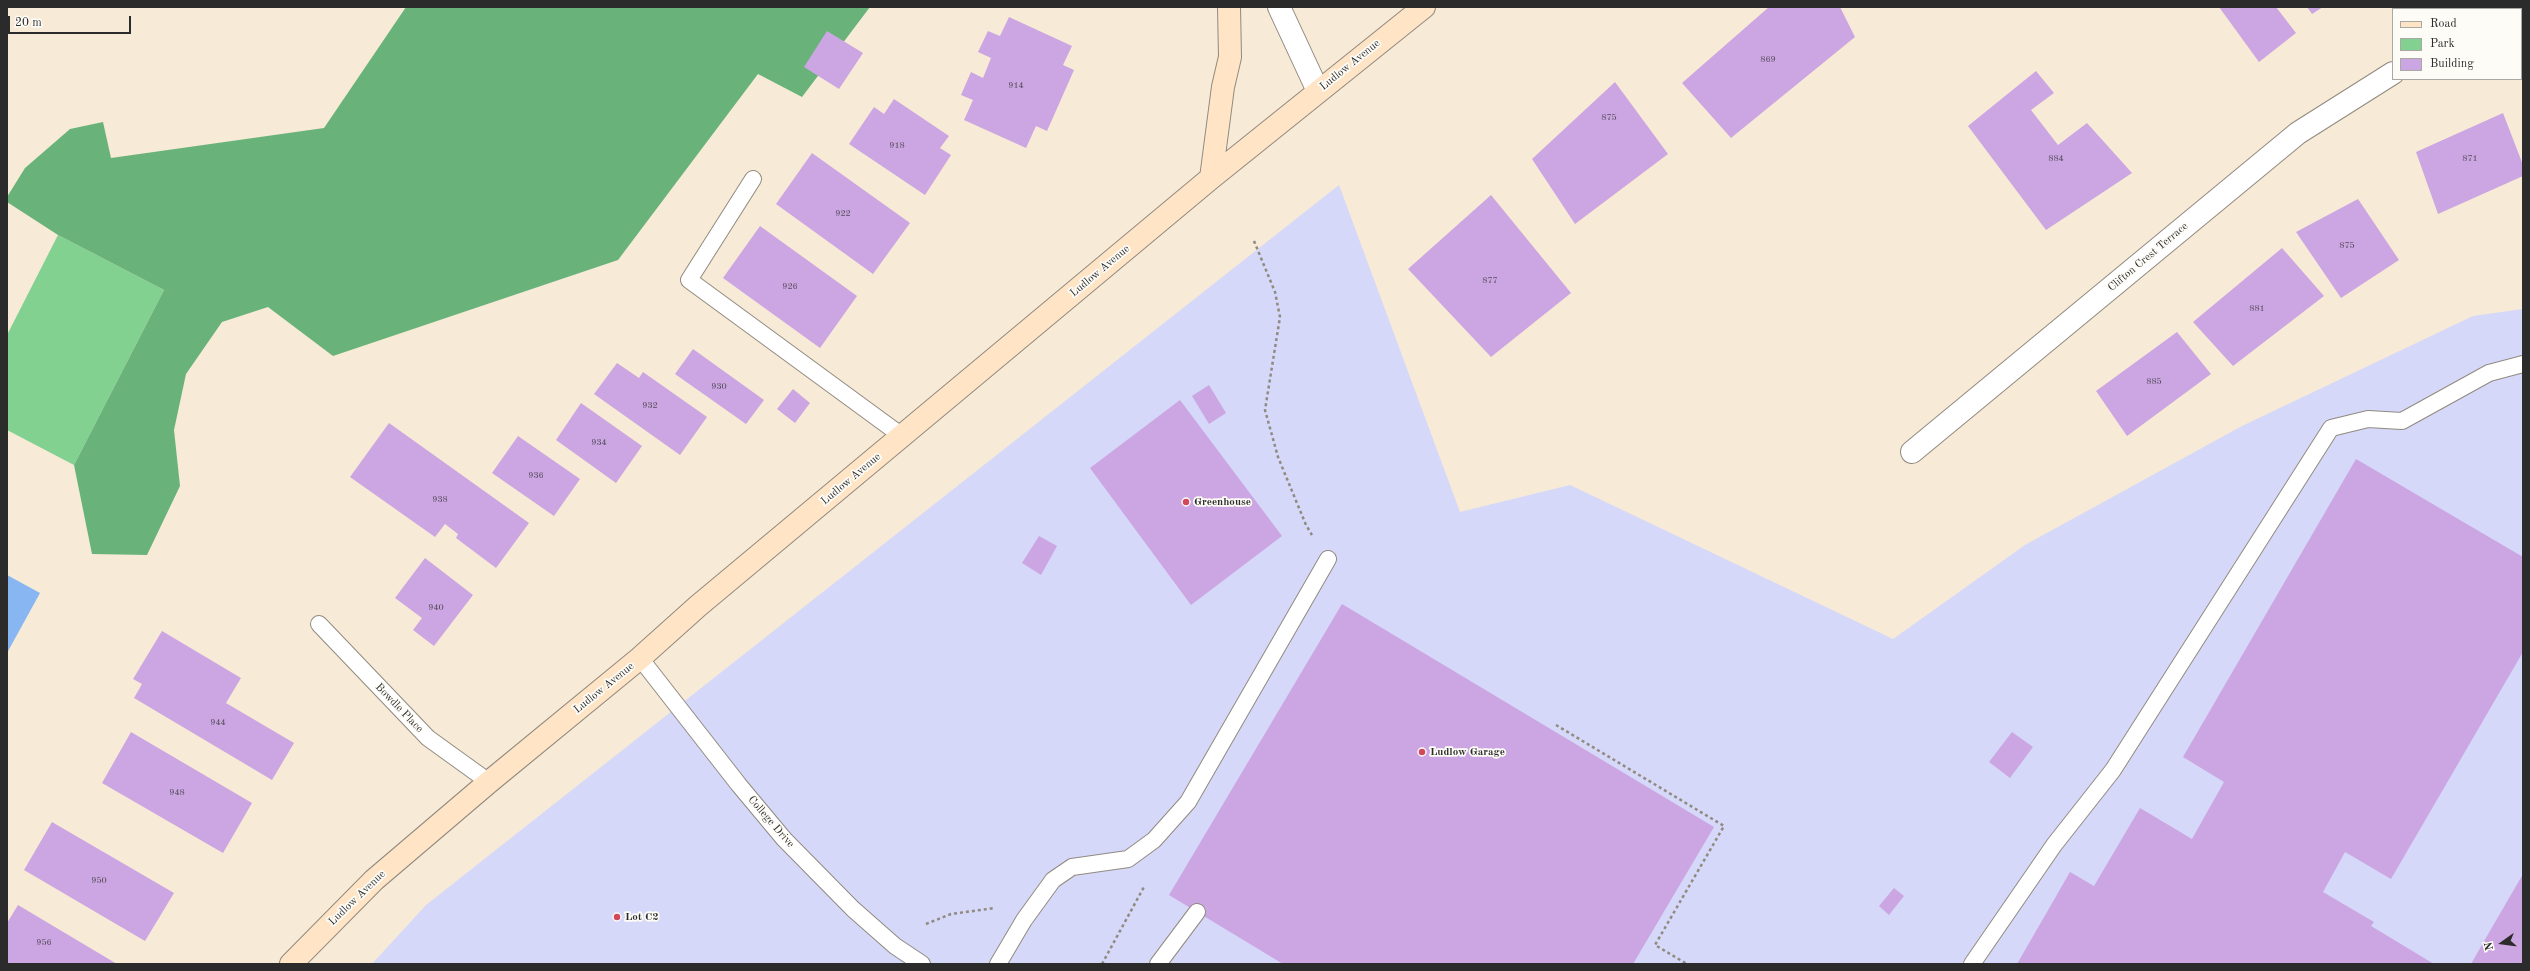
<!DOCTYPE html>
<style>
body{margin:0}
#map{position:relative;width:2530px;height:971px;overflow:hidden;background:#f7ead6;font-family:"Old Standard TT",serif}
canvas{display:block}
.frame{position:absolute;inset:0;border:8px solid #2b2b2b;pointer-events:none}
.legend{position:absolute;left:2392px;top:8px;width:130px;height:72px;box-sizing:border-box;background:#fdfcf7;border:1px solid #a9a8a5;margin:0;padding:5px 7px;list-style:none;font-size:12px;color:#2b2b2b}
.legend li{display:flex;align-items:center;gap:8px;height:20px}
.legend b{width:20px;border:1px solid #a9a8a5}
.north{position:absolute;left:2482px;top:923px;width:40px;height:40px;-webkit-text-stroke:3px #fdfcf7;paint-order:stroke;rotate:256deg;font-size:11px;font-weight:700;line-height:16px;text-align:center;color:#2b2b2b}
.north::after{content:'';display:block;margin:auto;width:14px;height:18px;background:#2b2b2b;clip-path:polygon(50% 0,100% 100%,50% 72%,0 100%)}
.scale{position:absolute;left:8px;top:16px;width:123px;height:18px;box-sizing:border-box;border:2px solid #2b2b2b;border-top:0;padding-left:5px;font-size:12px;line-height:14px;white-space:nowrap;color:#2b2b2b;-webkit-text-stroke:3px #fdfcf7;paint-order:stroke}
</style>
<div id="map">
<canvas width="2530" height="971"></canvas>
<div class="frame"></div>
<ul class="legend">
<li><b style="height:5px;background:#ffe4c6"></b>Road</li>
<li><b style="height:11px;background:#82d191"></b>Park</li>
<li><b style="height:11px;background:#cca6e2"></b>Building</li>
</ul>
<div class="north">N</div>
<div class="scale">20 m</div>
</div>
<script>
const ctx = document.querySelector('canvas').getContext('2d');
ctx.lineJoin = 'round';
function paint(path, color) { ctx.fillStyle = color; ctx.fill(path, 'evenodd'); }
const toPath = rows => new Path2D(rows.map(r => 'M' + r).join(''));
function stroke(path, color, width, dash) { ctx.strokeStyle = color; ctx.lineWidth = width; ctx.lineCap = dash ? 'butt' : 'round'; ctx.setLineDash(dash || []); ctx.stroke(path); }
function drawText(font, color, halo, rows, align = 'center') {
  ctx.font = font + ' "Old Standard TT",serif'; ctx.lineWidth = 3.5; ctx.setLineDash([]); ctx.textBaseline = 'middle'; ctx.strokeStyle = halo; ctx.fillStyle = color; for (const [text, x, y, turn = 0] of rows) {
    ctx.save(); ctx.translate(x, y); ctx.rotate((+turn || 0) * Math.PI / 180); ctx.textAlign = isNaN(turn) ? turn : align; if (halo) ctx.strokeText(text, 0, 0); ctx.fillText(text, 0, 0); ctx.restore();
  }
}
paint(toPath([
 [1339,185,1460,512,1570,485,1893,639,2025,545,2242,426,2473,316,2523,309,2523,964,372,964,426,905]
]), '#d5d8f9');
paint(toPath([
 [58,235,164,290,74,465,7,430,7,335]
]), '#82d191');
paint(toPath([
 [406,7,870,7,802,97,758,74,618,260,333,356,268,307,222,322,186,374,174,430,180,486,147,555,92,554,74,465,164,290,58,235,7,202,7,197,25,168,70,129,103,122,111,158,324,128]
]), '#69b37b');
paint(toPath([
 [7,575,40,593,7,653]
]), '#87b6f2');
paint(toPath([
 [1769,7,1840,7,1855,37,1731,138,1682,83],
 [2219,7,2276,7,2296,33,2259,62],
 [2307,7,2323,7,2312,14],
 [1009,17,1072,46,1063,65,1074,70,1047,131,1036,126,1026,148,964,120,973,100,961,95,971,72,983,78,991,58,978,52,988,31,1000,36],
 [827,31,863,53,839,89,804,67],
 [2036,71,2054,93,2031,110,2058,145,2087,123,2132,173,2046,230,1968,126],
 [1615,82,1668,154,1575,224,1532,159],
 [894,99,949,136,940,148,951,155,925,195,849,144,874,107,884,114],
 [2503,113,2523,165,2523,176,2438,214,2416,152],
 [812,153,910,223,873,274,776,204],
 [1491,195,1571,293,1491,357,1408,269],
 [2358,199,2399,260,2341,298,2296,232],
 [760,226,857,296,820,348,723,278],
 [2282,248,2324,296,2233,366,2193,322],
 [2177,332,2211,374,2127,436,2096,391],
 [693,349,764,400,746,424,675,374],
 [617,363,639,378,643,372,707,417,680,455,594,394],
 [1209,385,1226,413,1209,424,1192,396],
 [793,389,810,403,795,423,777,409],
 [1180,400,1282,536,1191,605,1090,468],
 [581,403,642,446,616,483,556,440],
 [389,423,529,523,496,568,456,538,458,534,445,524,435,537,350,477],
 [518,436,580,479,554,516,492,473],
 [2356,459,2523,557,2523,652,2391,879,2345,852,2323,892,2374,922,2371,926,2434,964,2017,964,2070,872,2094,886,2140,808,2192,839,2224,782,2183,757],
 [1039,536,1057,546,1041,575,1022,563],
 [425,558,473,595,434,646,413,630,422,618,395,598],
 [1342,604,1714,827,1633,964,1283,964,1169,895],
 [162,631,241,678,226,703,294,743,272,780,134,698,142,684,133,679],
 [131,732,252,803,223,853,102,783],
 [2012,732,2033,747,2010,778,1989,762],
 [52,822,174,893,145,941,24,870],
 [2523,874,2523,964,2471,964,2487,936],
 [1894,888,1904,896,1889,915,1879,906],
 [18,905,117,964,9,964,7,963,7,923]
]), '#cca6e2');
const service = toPath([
 [753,179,689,280,902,436],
 [319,624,428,738,489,782],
 [640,658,739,785,784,839,853,909,895,946,922,964],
 [998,964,1024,920,1053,880,1072,867,1128,859,1154,840,1188,802,1328,559],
 [1158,964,1197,912],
 [1972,964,2054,845,2113,770,2331,428,2368,419,2402,421,2489,373,2523,364]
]);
const minor = toPath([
 [2495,9,2498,7],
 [1912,452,2298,133,2393,73]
]);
const tertiary = toPath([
 [1279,7,1318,91]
]);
const secondary = toPath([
 [1211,178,1223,87,1230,57,1229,7],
 [291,964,374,880,489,782,640,658,698,606,1211,178,1424,7]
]);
stroke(service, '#918a80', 18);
stroke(minor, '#918a80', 24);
stroke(tertiary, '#918a80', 24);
stroke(secondary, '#918a80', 24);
stroke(toPath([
 [1254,241,1275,292,1280,317,1265,410,1278,457,1306,525,1312,535],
 [1556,725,1724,826,1655,945,1687,964],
 [926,924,951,914,995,908],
 [1102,964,1145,885]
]), '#918a80', 2.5, [3, 3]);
stroke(service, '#fff', 16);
stroke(minor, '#fff', 22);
stroke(tertiary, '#fff', 22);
stroke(secondary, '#ffe4c6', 22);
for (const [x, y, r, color] of [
 [1186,502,4,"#d1495b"],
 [1422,752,4,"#d1495b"],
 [617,917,4,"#d1495b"]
]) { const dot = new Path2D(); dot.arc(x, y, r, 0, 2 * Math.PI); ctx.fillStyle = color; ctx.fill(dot); stroke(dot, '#fdfcf7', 1.5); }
drawText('9px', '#534a59', null, [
 ["869",1768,60],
 ["914",1016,86],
 ["875",1609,118],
 ["918",897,146],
 ["884",2056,159],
 ["871",2470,159],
 ["922",843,214],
 ["875",2347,246],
 ["877",1490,281],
 ["926",790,287],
 ["881",2257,309],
 ["885",2154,382],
 ["930",719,387],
 ["932",650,406],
 ["934",599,443],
 ["936",536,476],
 ["938",440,500],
 ["940",436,608],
 ["944",218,723],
 ["948",177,793],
 ["950",99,881],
 ["956",44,943]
]);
drawText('11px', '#2b2b2b', '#fdfcf7', [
 ["Ludlow Avenue",1350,65,-39],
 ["Clifton Crest Terrace",2148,257,-40],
 ["Ludlow Avenue",1100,271,-40],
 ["Ludlow Avenue",851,479,-40],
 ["Ludlow Avenue",604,688,-39],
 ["Bowdle Place",399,708,46],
 ["College Drive",771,822,49],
 ["Ludlow Avenue",357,898,-44]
]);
drawText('bold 11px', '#2b2b2b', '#fdfcf7', [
 ["Greenhouse",1194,502],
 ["Ludlow Garage",1430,752],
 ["Lot C2",625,917]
], 'left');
</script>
